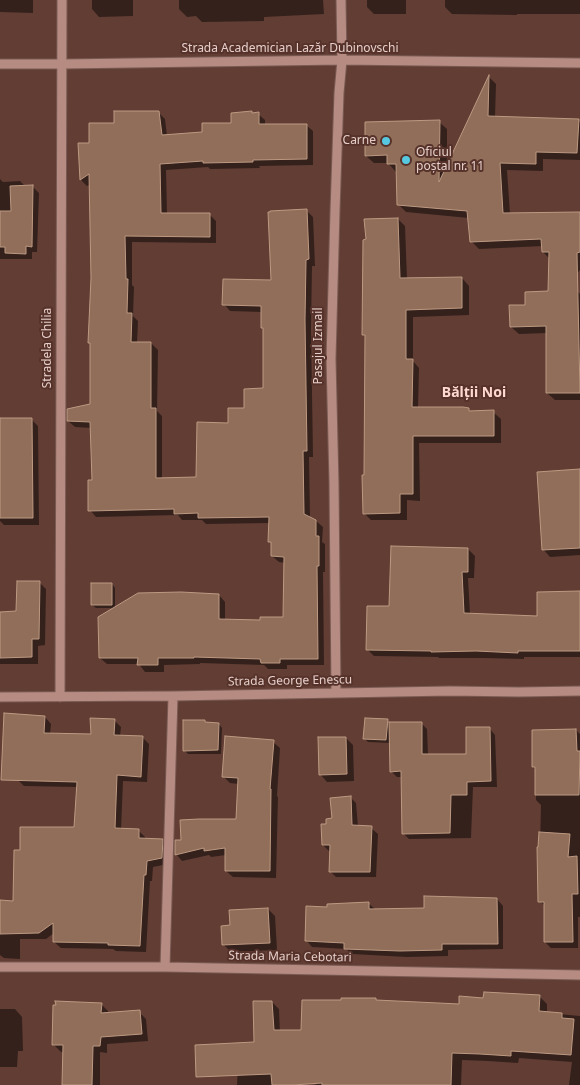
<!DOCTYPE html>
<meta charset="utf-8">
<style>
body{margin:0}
canvas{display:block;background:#613d34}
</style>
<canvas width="580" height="1085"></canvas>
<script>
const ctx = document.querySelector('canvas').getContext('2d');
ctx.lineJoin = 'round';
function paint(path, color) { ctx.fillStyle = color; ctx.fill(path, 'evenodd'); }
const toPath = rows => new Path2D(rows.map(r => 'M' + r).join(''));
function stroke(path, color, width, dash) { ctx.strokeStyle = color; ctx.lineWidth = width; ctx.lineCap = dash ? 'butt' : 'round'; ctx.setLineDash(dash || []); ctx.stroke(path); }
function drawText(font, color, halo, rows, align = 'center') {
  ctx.font = font + ' "Noto Sans",sans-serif'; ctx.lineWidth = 4; ctx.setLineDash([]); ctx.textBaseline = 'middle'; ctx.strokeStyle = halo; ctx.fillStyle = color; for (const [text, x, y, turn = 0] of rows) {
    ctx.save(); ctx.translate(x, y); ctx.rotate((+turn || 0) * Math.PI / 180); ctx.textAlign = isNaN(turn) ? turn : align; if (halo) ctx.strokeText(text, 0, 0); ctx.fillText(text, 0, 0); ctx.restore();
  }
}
paint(toPath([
 [0,0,33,0,33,13,0,12],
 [92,0,133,0,133,16,99,17,92,9],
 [179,0,323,0,324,14,264,17,264,21,202,22,196,16,187,17,179,9],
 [367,0,406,0,406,14,374,14,367,7],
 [445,0,580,0,580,14,517,14,517,15,452,14,445,7],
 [489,77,496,84,495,117,578,120,580,122,580,160,543,159,543,171,507,170,510,214,580,214,580,270,561,292,578,292,580,294,580,400,555,400,547,393,547,333,519,334,511,327,526,306,552,292,550,259,543,252,543,246,479,249,471,241,469,218,406,212,398,204,396,172,388,163,374,163,366,156,439,122,447,129,447,169],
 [158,112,165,119,167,136,203,133,233,124,252,113,253,114,258,114,265,120,265,125,306,125,313,131,313,165,259,166,260,168,210,169,208,167,166,170,167,214,209,214,216,221,216,243,132,242,132,285,134,287,133,316,138,321,137,343,151,343,158,350,157,411,162,416,162,479,198,478,229,424,246,409,264,390,264,330,262,328,262,312,230,311,224,304,272,282,306,210,313,217,315,266,312,266,311,328,313,457,309,457,310,518,316,521,323,527,322,542,325,544,325,572,323,572,324,665,287,665,287,669,268,669,264,665,200,663,200,664,164,665,164,672,145,672,139,664,107,664,100,658,115,608,96,608,92,605,112,584,115,588,115,608,219,595,225,602,225,620,262,621,284,618,285,563,279,562,272,556,273,545,269,541,270,523,206,524,202,520,182,520,178,515,96,517,90,510,93,481,92,428,75,427,68,421,91,405,92,345,89,343,92,278,91,184,87,186,81,180,79,144,90,144,115,124],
 [0,179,3,182,20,181,26,187,32,186,39,193,37,252,32,252,32,259,0,259],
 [398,219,405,226,407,279,462,278,469,286,469,315,413,317,413,361,419,368,418,408,468,409,471,412,493,412,501,419,501,443,419,443,420,501,407,500,407,520,371,520,364,513,366,476,366,337,364,335],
 [0,419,31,419,38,426,39,525,4,525,0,521],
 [580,473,580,555,550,557,543,549],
 [468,549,475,556,474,578,468,578,470,614,538,617,580,593,580,657,524,657,524,659,484,658,439,658,438,657,374,656,368,650,390,608],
 [40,583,46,589,45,645,38,646,38,664,0,664,0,613,18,613],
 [45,717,51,724,50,734,93,736,114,720,121,727,120,736,142,737,149,744,147,782,123,781,121,830,139,831,145,837,145,840,162,841,168,847,168,864,153,867,152,881,150,881,146,952,116,951,113,949,61,948,54,942,54,933,46,939,20,939,20,959,4,958,0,955,0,902,14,902,21,851,75,829,77,787,24,786,17,779],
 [205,721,207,723,219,724,222,728,221,754,188,754,184,750],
 [387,721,390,724,421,723,427,729,428,755,467,756,489,728,495,735,497,787,473,787,471,838,409,839,403,833,403,777,397,777,391,771,391,743,368,742,365,739],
 [576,730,580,734,580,917,578,917,578,948,551,948,545,942,545,906,540,901,540,849,541,805,536,800,536,770,533,767],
 [346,738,353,745,354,781,327,782,320,774],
 [273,742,280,748,277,796,278,797,276,878,233,877,226,871,226,855,211,857,209,855,182,861,176,854,182,842,238,821,239,784,230,783,223,776],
 [350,797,356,803,358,827,371,828,378,834,376,877,336,877,330,871,331,851,329,851,323,845,327,825],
 [497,899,503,906,503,949,448,950,448,956,407,957,352,954,346,949,312,947,306,940,328,908,368,903,376,910,425,909],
 [268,909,275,916,277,950,231,952,224,945,231,926],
 [539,996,547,1004,547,1013,580,1016,580,1085,569,1085,572,1062,519,1058,518,1063,488,1061,462,1060,461,1085,316,1085,314,1083,376,999,378,1002,460,1005,485,999],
 [272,1002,279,1009,282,1085,237,1085,239,1044,255,1043],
 [101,1004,108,1011,108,1014,139,1012,146,1019,148,1041,107,1044,107,1053,100,1052,100,1085,64,1085,64,1052,61,1052,53,1044],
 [0,1009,15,1009,22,1017,23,1051,18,1051,17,1067,0,1067]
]), '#0007');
const building = toPath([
 [489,75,488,116,579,119,577,153,536,152,536,164,500,163,503,213,580,212,580,252,577,253,580,393,546,393,546,326,510,327,509,305,525,305,525,292,548,291,549,252,542,252,541,239,470,242,467,211,397,205,396,164,387,164,387,155,365,156,365,122,440,120,439,182,489,75],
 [114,111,159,111,162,135,202,132,202,123,231,123,231,113,252,111,252,113,259,112,259,124,307,124,307,159,253,160,253,162,203,163,203,161,160,164,161,213,210,213,210,237,125,236,126,279,128,279,127,313,132,313,131,342,151,342,151,408,156,408,156,478,196,477,197,422,228,423,228,408,244,408,244,389,263,388,263,328,261,328,261,306,222,305,223,279,271,280,268,212,270,212,270,211,307,209,309,259,306,260,305,320,307,451,303,451,304,514,316,520,316,536,319,536,319,566,317,566,318,659,280,659,280,663,261,663,260,659,194,657,194,658,158,658,158,665,137,665,138,658,99,658,98,617,138,593,181,592,219,594,219,619,260,620,260,617,283,617,284,557,271,556,271,542,268,542,269,517,198,518,198,513,174,514,174,509,88,511,88,480,92,480,90,422,67,421,67,409,90,404,90,343,88,343,91,278,89,174,80,180,78,143,89,143,89,123,114,123,114,111],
 [33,185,32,247,26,246,26,254,5,253,5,247,0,247,0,211,11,211,10,186,33,185],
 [398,218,400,278,462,277,462,308,406,310,406,359,413,359,412,407,463,407,469,408,469,411,494,410,494,436,413,436,413,494,400,494,400,513,363,514,362,475,364,475,365,335,362,335,363,240,366,239,364,219,398,218],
 [0,418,32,418,33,518,0,518,0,418],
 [580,469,580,548,542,550,537,472,580,469],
 [391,546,468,548,468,572,462,572,464,613,537,616,537,592,580,591,580,651,518,651,518,653,476,651,431,652,431,651,366,650,367,606,389,606,391,546],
 [17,581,40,581,39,639,32,639,32,657,0,658,0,612,16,611,17,581],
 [91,583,112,583,112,605,91,605,91,583],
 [4,713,45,716,44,733,91,734,90,718,115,719,114,735,143,736,141,777,117,775,115,828,139,829,139,838,163,839,162,858,147,861,146,875,144,875,140,946,108,945,108,943,53,942,53,923,39,933,0,934,0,900,13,901,14,850,20,850,20,827,74,827,77,782,1,780,4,713],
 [365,718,388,719,386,740,363,739,365,718],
 [183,720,205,720,205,722,219,723,218,750,183,751,183,720],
 [389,722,422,722,422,754,466,754,466,727,490,727,491,781,467,782,467,795,451,795,450,833,402,834,401,771,390,772,389,722],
 [576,729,577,751,580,751,579,795,535,795,535,767,532,767,532,730,576,729],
 [225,736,274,740,270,789,271,789,270,871,225,871,225,848,204,851,204,848,175,855,175,840,181,840,180,820,199,819,236,819,238,778,222,777,225,736],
 [318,737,346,737,347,774,319,775,318,737],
 [351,796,352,825,372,826,370,872,329,872,330,845,322,845,321,824,326,824,326,819,332,818,330,798,351,796],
 [539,832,570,834,568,857,577,856,578,894,572,894,573,942,544,942,544,902,538,902,537,847,538,847,539,832],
 [424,896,497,898,498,944,442,944,442,950,400,951,344,949,344,943,305,941,306,906,327,907,327,904,369,902,369,909,424,908,424,896],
 [268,908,270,943,222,945,221,926,230,925,229,910,268,908],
 [484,992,540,995,539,1011,562,1013,562,1018,574,1019,571,1055,511,1051,511,1056,480,1054,452,1053,451,1085,322,1085,322,1083,293,1085,272,1085,271,1074,196,1077,195,1045,254,1042,253,1001,272,1001,274,1030,301,1030,302,1000,341,1000,341,998,376,998,376,1000,459,1004,459,996,483,998,484,992],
 [55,1001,102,1003,101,1013,140,1010,142,1034,101,1037,100,1046,93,1046,92,1085,62,1085,63,1045,52,1045,53,1005,56,1005,55,1001]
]);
paint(building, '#906e59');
stroke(building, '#bd9982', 1);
const minor = toPath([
 [0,64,62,64,342,60,580,63],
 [336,693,334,484,331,359,335,211,339,93,342,60,341,0],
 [0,697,173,696,450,691,519,692,580,691],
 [60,697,62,0],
 [0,967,165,967,580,975],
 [165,967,173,696]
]);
stroke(minor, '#795a53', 11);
stroke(minor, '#b68b81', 9);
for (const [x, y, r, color] of [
 [386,141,5,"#56c9e1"],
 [406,160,5,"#56c9e1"]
]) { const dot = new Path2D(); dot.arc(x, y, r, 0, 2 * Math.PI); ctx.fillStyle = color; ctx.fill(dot); stroke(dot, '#56322a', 2); }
drawText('12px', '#e6cfca', '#56322a', [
 ["Strada Academician Lazăr Dubinovschi",290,49],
 ["Pasajul Izmail",319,346,-90],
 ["Stradela Chilia",48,348,-90],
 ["Strada George Enescu",290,681,-1],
 ["Strada Maria Cebotari",290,957,1]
]);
drawText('12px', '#e6cfca', '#56322a', [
 ["Carne",376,141],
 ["Oficiul",416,153,"left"],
 ["poștal nr. 11",416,167,"left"]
], 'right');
drawText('bold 14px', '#fed9d0', '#56322a', [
 ["Bălții Noi",474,393]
]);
</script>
